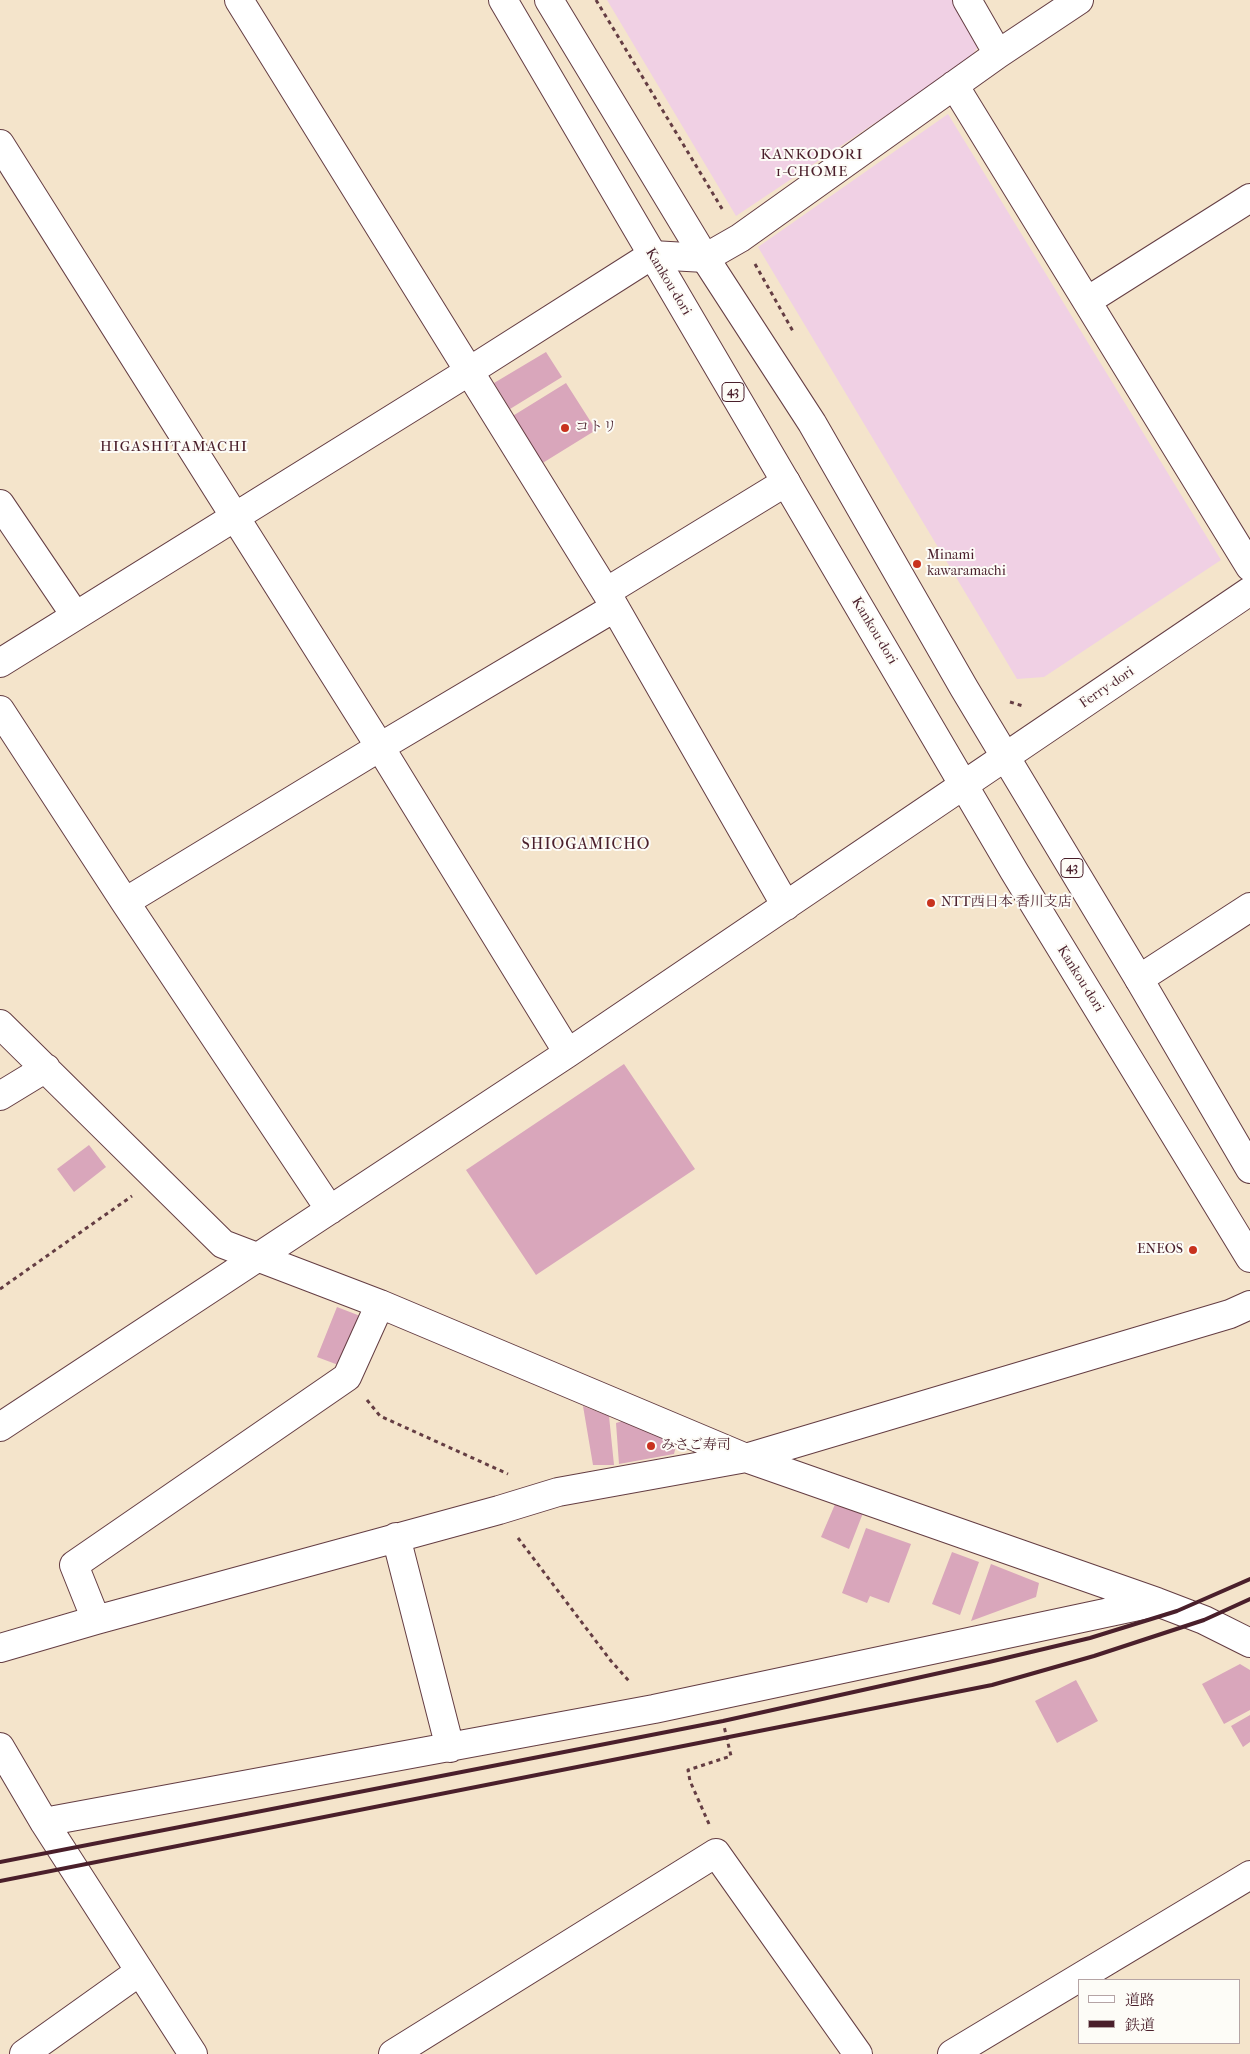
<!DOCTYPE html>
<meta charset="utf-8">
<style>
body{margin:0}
#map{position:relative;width:1250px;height:2054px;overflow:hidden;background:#f4e4cb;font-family:"IM FELL French Canon","Noto Serif JP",serif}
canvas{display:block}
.legend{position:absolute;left:1078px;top:1979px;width:162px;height:65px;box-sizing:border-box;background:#fdfcf7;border:1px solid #b5a4a5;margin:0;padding:6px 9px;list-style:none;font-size:15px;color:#4a1f2b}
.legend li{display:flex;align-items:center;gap:10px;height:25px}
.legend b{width:25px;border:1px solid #b5a4a5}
</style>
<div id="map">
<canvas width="1250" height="2054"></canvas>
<ul class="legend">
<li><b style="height:6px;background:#fff"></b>道路</li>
<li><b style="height:6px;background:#4a1f2b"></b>鉄道</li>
</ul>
</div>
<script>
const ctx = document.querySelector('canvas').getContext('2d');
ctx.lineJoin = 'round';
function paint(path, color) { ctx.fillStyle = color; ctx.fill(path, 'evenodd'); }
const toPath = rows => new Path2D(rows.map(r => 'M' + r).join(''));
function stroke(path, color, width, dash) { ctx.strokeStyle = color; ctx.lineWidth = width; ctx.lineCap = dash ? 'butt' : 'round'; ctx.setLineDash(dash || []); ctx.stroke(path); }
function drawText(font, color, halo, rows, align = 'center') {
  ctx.font = font + ' "IM FELL French Canon","Noto Serif JP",serif'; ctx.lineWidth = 4; ctx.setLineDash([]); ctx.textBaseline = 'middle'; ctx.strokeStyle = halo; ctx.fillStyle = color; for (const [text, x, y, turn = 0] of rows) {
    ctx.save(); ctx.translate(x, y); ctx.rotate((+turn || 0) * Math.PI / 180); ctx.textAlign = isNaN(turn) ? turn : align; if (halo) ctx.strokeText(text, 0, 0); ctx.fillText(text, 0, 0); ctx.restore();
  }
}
paint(toPath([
 [607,0,952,0,979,45,969,60,736,216],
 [948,114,1221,560,1044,677,1017,679,758,247]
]), '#f0d0e4');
paint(toPath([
 [546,352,562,377,510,409,494,383],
 [566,383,596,430,541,464,511,417],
 [624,1064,695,1169,536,1275,466,1170],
 [89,1145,106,1167,74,1192,57,1169],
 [337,1307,368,1319,349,1369,317,1357],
 [583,1406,609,1416,614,1465,593,1465],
 [626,1420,678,1438,674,1454,619,1464,616,1423],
 [836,1502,863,1513,849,1549,821,1537],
 [866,1528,911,1544,889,1603,870,1596,867,1603,842,1593],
 [952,1552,979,1562,960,1615,932,1604],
 [991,1564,1039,1583,1036,1597,971,1621],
 [1240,1664,1250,1670,1250,1710,1224,1724,1202,1684],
 [1076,1680,1098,1721,1057,1743,1035,1701],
 [1250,1715,1250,1742,1243,1747,1231,1726]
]), '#d9a6bb');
const minor = toPath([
 [239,0,606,592,786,906],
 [967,0,998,54],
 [954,85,1250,567],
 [0,144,380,747,568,1053],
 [1087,301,1250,198],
 [0,504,75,615],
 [606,592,786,482],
 [0,663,468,372,652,255,705,258,740,238,998,54,1079,0],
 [0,710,125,902,330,1210],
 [125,902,380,747,614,608],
 [1139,979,1250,907],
 [0,1024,223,1244,380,1304,746,1458,1157,1602,1204,1620,1250,1643],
 [0,1096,46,1068],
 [0,1427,568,1053,1250,591],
 [396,1537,450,1748],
 [96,1620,74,1565,347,1377,380,1304],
 [0,1648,96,1620,499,1510,558,1492,746,1458,1230,1314,1250,1305],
 [0,1747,44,1822,193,2054],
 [44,1822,654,1709,1157,1602],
 [24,2054,139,1972],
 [393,2054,716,1853,858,2054],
 [952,2054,1250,1875]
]);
const major = toPath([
 [503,0,1014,871,1250,1258],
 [549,0,705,258,812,423,964,688,1139,979,1250,1169]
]);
stroke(minor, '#643d43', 30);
stroke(major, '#643d43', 30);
stroke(toPath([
 [596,0,724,212],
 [755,264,794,333],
 [1010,702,1023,706],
 [0,1289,132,1196],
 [367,1400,380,1416,508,1474],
 [518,1538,611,1661,629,1681],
 [709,1824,690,1781,688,1770,731,1756,724,1726]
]), '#643d43', 3, [4, 4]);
stroke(minor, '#fff', 28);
stroke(major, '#fff', 28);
stroke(toPath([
 [0,1862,723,1721,989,1662,1090,1638,1177,1611,1250,1579],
 [0,1881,992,1685,1094,1656,1204,1620,1250,1599]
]), '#4a1f2b', 4);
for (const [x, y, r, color] of [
 [565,428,5,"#c8321e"],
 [917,564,5,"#c8321e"],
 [931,903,5,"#c8321e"],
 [1193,1250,5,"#c8321e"],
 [651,1446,5,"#c8321e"]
]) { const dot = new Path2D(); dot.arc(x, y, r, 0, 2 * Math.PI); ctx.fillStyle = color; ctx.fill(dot); stroke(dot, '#fdfcf7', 2); }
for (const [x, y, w] of [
 [733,392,22],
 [1072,868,22]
]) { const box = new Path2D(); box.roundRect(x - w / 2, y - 9.5, w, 19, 4); ctx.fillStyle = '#fdfcf7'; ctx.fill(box); stroke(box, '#4a1f2b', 1); }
drawText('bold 12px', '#4a1f2b', null, [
 ["43",733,392],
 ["43",1072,868]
]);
drawText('14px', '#4a1f2b', '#fdfcf7', [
 ["Kankou-dori",668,282,59],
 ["Kankou-dori",874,631,59],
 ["Ferry-dori",1107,688,-34],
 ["Kankou-dori",1080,979,58]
]);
drawText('14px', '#4a1f2b', '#fdfcf7', [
 ["コトリ",575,428],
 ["Minami",927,556],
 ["kawaramachi",927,572],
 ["NTT西日本 香川支店",941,903],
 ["ENEOS",1183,1250,"right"],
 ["みさご寿司",661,1446]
], 'left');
ctx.letterSpacing = '1px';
drawText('15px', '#4a1f2b', '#fdfcf7', [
 ["KANKODORI",812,155],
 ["1-CHOME",812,172],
 ["HIGASHITAMACHI",174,447]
]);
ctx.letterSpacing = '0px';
ctx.letterSpacing = '1px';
drawText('16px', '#4a1f2b', '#fdfcf7', [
 ["SHIOGAMICHO",586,845]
]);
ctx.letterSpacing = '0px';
</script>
